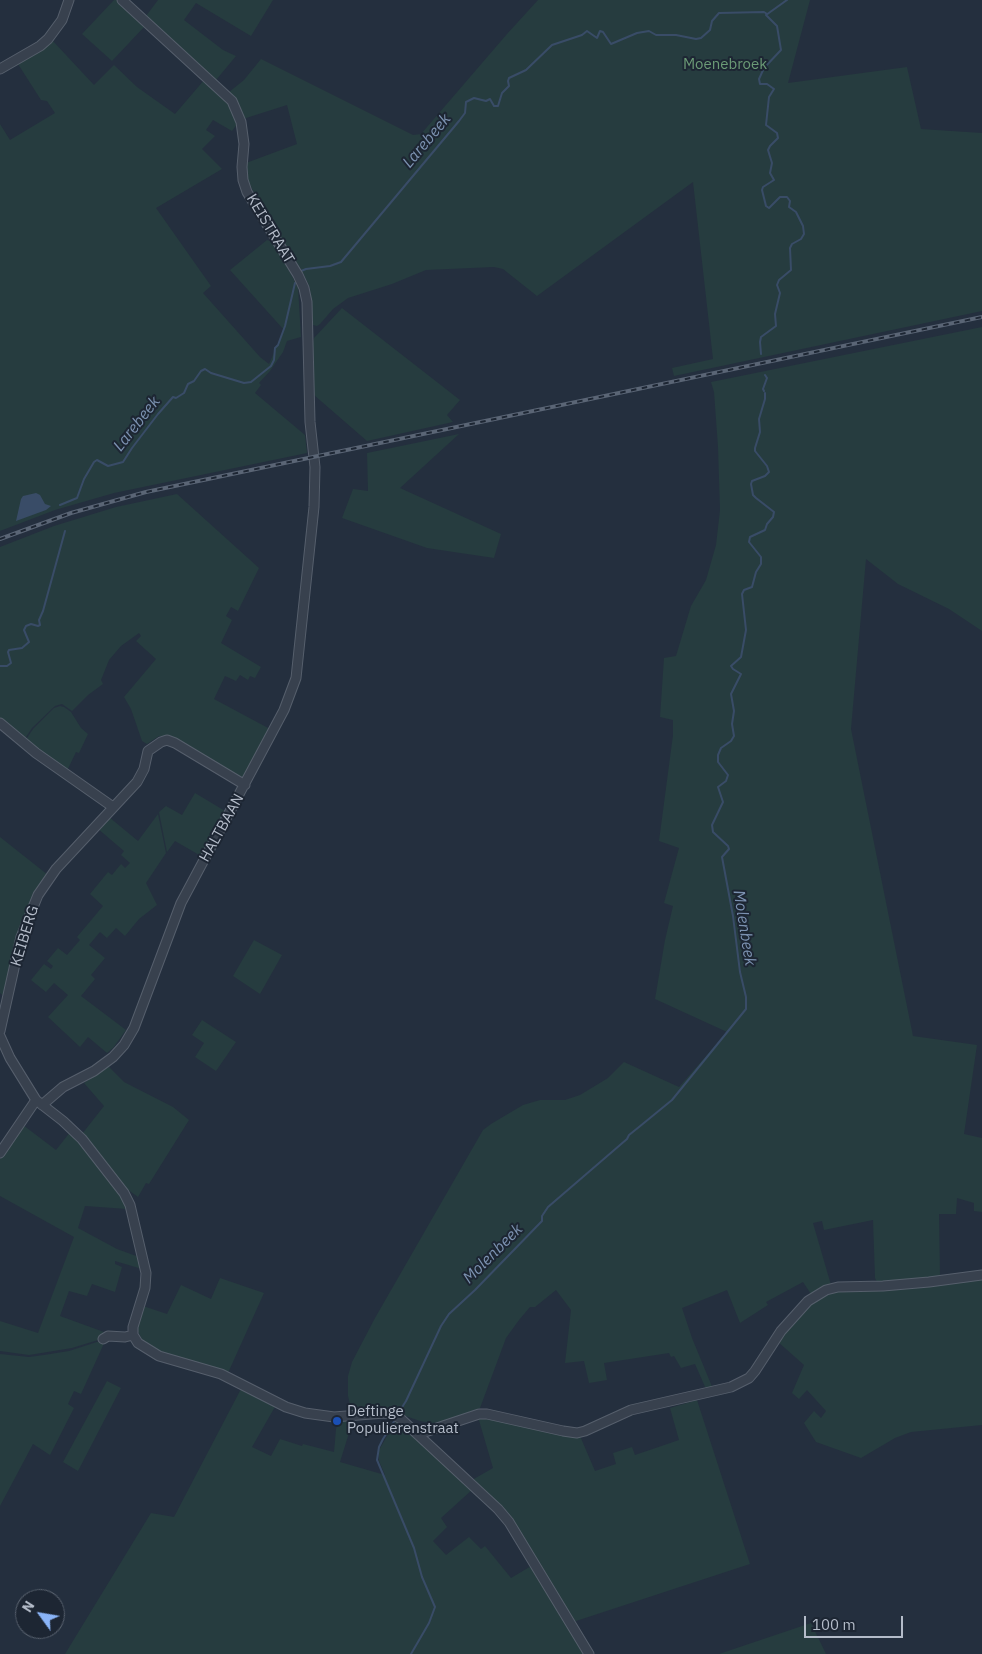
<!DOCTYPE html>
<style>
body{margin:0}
#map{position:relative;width:982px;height:1654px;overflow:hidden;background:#242f3e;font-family:"IBM Plex Sans",sans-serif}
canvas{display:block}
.north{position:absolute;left:15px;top:1589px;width:50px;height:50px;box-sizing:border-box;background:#1d2633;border:1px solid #59626f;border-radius:50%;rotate:302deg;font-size:14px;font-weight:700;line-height:20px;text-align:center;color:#b4bcc9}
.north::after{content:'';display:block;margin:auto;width:18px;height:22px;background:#8ab4f8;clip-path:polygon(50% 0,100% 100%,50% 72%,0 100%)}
.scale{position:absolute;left:804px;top:1616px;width:99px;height:22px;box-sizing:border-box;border:2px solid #b4bcc9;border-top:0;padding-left:6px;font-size:15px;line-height:18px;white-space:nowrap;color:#b4bcc9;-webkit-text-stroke:4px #1d2633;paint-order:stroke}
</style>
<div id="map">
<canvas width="982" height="1654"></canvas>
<div class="north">N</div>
<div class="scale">100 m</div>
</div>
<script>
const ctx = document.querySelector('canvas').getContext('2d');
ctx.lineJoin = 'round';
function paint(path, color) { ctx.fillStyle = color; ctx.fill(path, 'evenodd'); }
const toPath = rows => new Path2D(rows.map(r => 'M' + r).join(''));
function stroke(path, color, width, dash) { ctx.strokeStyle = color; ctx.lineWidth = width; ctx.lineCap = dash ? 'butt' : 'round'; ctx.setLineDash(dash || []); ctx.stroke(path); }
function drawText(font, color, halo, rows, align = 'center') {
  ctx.font = font + ' "IBM Plex Sans",sans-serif'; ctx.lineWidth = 4; ctx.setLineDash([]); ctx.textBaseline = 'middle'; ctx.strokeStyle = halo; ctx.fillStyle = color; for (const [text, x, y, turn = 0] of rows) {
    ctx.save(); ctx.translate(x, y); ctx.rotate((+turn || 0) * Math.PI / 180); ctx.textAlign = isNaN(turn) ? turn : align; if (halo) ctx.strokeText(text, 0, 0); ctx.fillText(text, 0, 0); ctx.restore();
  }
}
paint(toPath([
 [114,0,117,0,145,26,112,61,82,34],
 [158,0,273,0,251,36,196,3,184,20,223,50,236,56,216,80,146,16],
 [538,0,810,0,788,83,907,67,921,129,982,133,982,311,674,376,672,368,713,359,693,182,537,296,503,269,494,267,426,270,392,284,348,298,333,309,320,324,317,326,313,325,310,288,302,271,258,201,248,180,246,163,297,144,287,105,243,119,238,105,229,92,244,80,261,59,413,135,421,134,507,34],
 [52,40,94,85,114,65,137,87,175,114,205,79,227,100,238,123,232,131,213,120,206,130,215,136,202,149,222,169,156,208,211,286,203,293,260,357,269,364,284,330,230,270,267,240,273,242,298,287,301,337,287,341,283,352,270,371,259,383,261,385,255,393,305,435,307,453,114,493,55,510,0,531,0,124,10,140,55,113,47,101,41,100,18,64],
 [342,308,460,400,447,415,453,422,367,441,314,395,313,343,314,338],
 [982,327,982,631,949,609,898,584,866,559,851,729,913,1036,977,1045,964,1134,982,1138,982,1212,974,1211,974,1203,957,1198,956,1214,939,1214,940,1276,877,1282,875,1278,873,1220,824,1230,822,1221,813,1223,831,1285,811,1294,803,1282,766,1302,768,1305,740,1323,727,1290,682,1308,692,1338,713,1389,706,1389,695,1364,681,1368,674,1356,671,1357,669,1353,604,1363,607,1380,589,1383,584,1361,565,1363,571,1310,556,1290,535,1307,530,1307,519,1320,506,1338,480,1408,446,1421,431,1423,420,1421,394,1412,352,1413,348,1396,348,1376,352,1362,375,1318,483,1130,491,1124,523,1105,540,1100,565,1100,580,1095,608,1078,624,1062,679,1087,727,1032,655,999,665,940,673,906,664,903,679,848,659,841,673,735,673,720,660,717,664,658,676,656,691,606,706,580,716,545,720,510,718,447,714,392,711,382],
 [459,434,400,488,501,534,494,558,427,548,342,518,353,489,368,491,367,453],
 [177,494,259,568,238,611,231,607,226,616,232,620,221,643,261,667,255,678,250,676,248,680,240,675,236,681,225,676,214,699,270,729,242,779,174,737,159,736,147,744,142,741,131,709,124,697,156,659,136,641,141,636,139,633,121,646,109,660,101,680,103,684,88,695,72,711,62,704,55,706,32,728,24,740,0,720,0,547,54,526,116,507],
 [60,706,64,707,71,712,81,728,88,734,79,753,76,752,66,773,25,741,33,729,54,708],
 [195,793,225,811,201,856,175,841,167,852,159,812,166,806,182,815],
 [158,814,166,853,146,883,157,905,139,919,125,936,116,928,107,938,100,932,89,945,105,958,91,975,95,979,81,996,126,1030,113,1048,107,1053,88,1037,80,1047,48,1017,68,995,54,983,46,992,31,980,44,964,51,969,53,966,47,961,58,948,67,955,80,940,77,937,103,906,90,894,108,872,112,875,121,864,125,868,130,863,121,855,124,851,97,828,109,817,138,841],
 [0,837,48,875,39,888,6,998,0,993],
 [254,940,282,955,260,994,233,976],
 [202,1020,236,1042,216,1071,195,1057,204,1043,192,1035],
 [108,1066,124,1082,173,1107,189,1120,149,1184,146,1183,138,1197,127,1189,82,1134,104,1106,84,1083],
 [23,1125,56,1150,71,1131,123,1196,127,1209,85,1206,78,1228,117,1249,139,1257,142,1269,115,1261,115,1264,122,1267,115,1292,92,1284,87,1296,69,1291,60,1316,104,1332,98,1340,72,1348,29,1355,0,1351,0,1321,38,1333,74,1237,0,1196,0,1159],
 [982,1277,982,1425,911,1432,895,1438,861,1458,816,1442,804,1423,814,1411,821,1418,826,1411,807,1390,799,1399,792,1393,804,1365,777,1341,816,1298,837,1289],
 [220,1278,264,1293,228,1373,167,1356,144,1343,137,1330,143,1306,167,1314,181,1285,211,1299],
 [106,1339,81,1394,74,1391,68,1404,74,1408,50,1455,33,1444,0,1506,0,1354,29,1357,44,1355,69,1351],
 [107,1381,121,1388,78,1471,63,1462],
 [242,1387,276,1405,252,1447,271,1456,280,1439,302,1446,303,1444,334,1452,336,1429,339,1420,353,1420,340,1462,385,1475,379,1461,379,1450,397,1419,473,1489,441,1518,447,1527,433,1541,446,1555,469,1537,481,1549,485,1546,511,1578,533,1565,585,1654,65,1654,151,1513,174,1517],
 [697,1400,750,1564,573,1622,516,1525,472,1480,493,1468,478,1417,485,1417,557,1434,580,1436,595,1471,616,1464,613,1453,632,1447,635,1455,679,1440,670,1408],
 [811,1623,826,1654,719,1654]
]), '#263c3f');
paint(toPath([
 [36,493,40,495,45,504,51,506,46,510,16,521,21,499,23,496]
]), '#394c67');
stroke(toPath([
 [301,271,306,269,330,266,341,262,459,121,465,113,466,102,474,98,486,101,490,99,494,106,498,106,502,93,509,86,508,81,509,78,526,70,552,45,582,35,587,31,597,38,600,31,603,32,611,44,637,33,649,31,656,35,676,35,696,39,701,38,710,30,712,21,719,13,764,12,767,14],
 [761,354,760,342,761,337,776,326,775,314,780,293,777,285,779,280,791,270,790,248,792,244,801,239,804,234,803,226,796,212,789,207,790,201,787,197,780,197,769,208,766,206,762,190,763,187,774,180,770,173,772,163,768,150,770,146,778,138,777,133,766,125,769,97,774,89,767,84,760,84,759,79,764,68,781,50,777,26,766,15,787,0],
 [764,391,763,389,767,378,765,375],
 [60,505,77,498,84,479,94,462,97,460,108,466,123,462,132,448,158,414,173,397,176,398,184,393,188,384,194,381,201,371,205,369,211,373,244,383,251,382,271,366,274,360,275,348,278,345,285,326,295,283],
 [0,666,7,666,11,663,8,652,9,650,22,648,29,642,24,630,26,626,31,624,38,626,40,625,39,620,43,611,65,531],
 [399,1412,406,1401,441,1326,449,1314,475,1290,542,1221,542,1216,548,1207,627,1139,629,1135,639,1127,672,1100,746,1009,746,997,740,972,733,916,722,857,729,849,728,846,713,832,712,825,723,802,718,787,726,781,728,775,718,762,718,755,721,748,731,741,734,736,732,724,734,711,731,694,741,674,733,669,731,666,741,657,746,630,742,594,744,590,752,587,756,572,761,564,761,557,749,542,750,537,765,530,767,524,773,517,774,512,756,498,753,495,751,484,752,481,765,476,769,472,767,466,755,451,755,448,760,432,759,419,765,399,765,393],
 [395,1420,383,1439,379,1447,377,1460,414,1548,422,1577,435,1607,429,1623,411,1654]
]), '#394c67', 2);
const minor = toPath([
 [0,69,40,46,48,39,62,20,69,0],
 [0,723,36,753,113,807],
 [0,1031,21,937,38,895,56,869,137,782,144,769,148,751,161,742,167,740,175,743,245,785],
 [0,1036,10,1058,36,1100,63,1121,82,1139,124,1193,130,1205,146,1273,145,1288,133,1327,133,1335,138,1343,159,1356,221,1374,286,1407,305,1413,334,1417,384,1413,392,1414,401,1419,498,1509,509,1522,589,1654],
 [42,1105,63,1087,94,1071,113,1057,124,1045,134,1028,181,903,284,710,296,678,314,507,315,467,310,422,307,302,304,288,298,275,247,192,243,180,242,167,244,144,241,122,232,101,122,0],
 [0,1153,36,1100],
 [103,1339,108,1336,125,1337,133,1335],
 [419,1434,479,1414,487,1414,563,1431,577,1433,585,1431,631,1410,731,1387,749,1378,755,1371,781,1331,808,1301,826,1290,838,1287,883,1286,929,1282,982,1275]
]);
stroke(minor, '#565f6c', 11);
stroke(minor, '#38414e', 9);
const rail = toPath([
 [0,539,71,513,146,492,982,317]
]);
stroke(rail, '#5a6575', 4);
stroke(rail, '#1d2633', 2, [5.5]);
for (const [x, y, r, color] of [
 [337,1421,5,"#1a4fb4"]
]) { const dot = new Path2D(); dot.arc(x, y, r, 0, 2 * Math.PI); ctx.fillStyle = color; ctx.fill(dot); stroke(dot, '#1d2633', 2); }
drawText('15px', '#6b9a76', '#1d2633', [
 ["Moenebroek",725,65]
]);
drawText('15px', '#b4bcc9', '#1d2633', [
 ["KEISTRAAT",270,229,59],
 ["HALTBAAN",222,828,-61],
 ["KEIBERG",25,936,-73]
]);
drawText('15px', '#b4bcc9', '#1d2633', [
 ["Deftinge",347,1412],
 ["Populierenstraat",347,1429]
], 'left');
drawText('italic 16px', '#7c92b1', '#1d2633', [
 ["Larebeek",427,141,-50],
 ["Larebeek",137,424,-52],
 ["Molenbeek",744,928,81],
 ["Molenbeek",493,1254,-45]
]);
</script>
